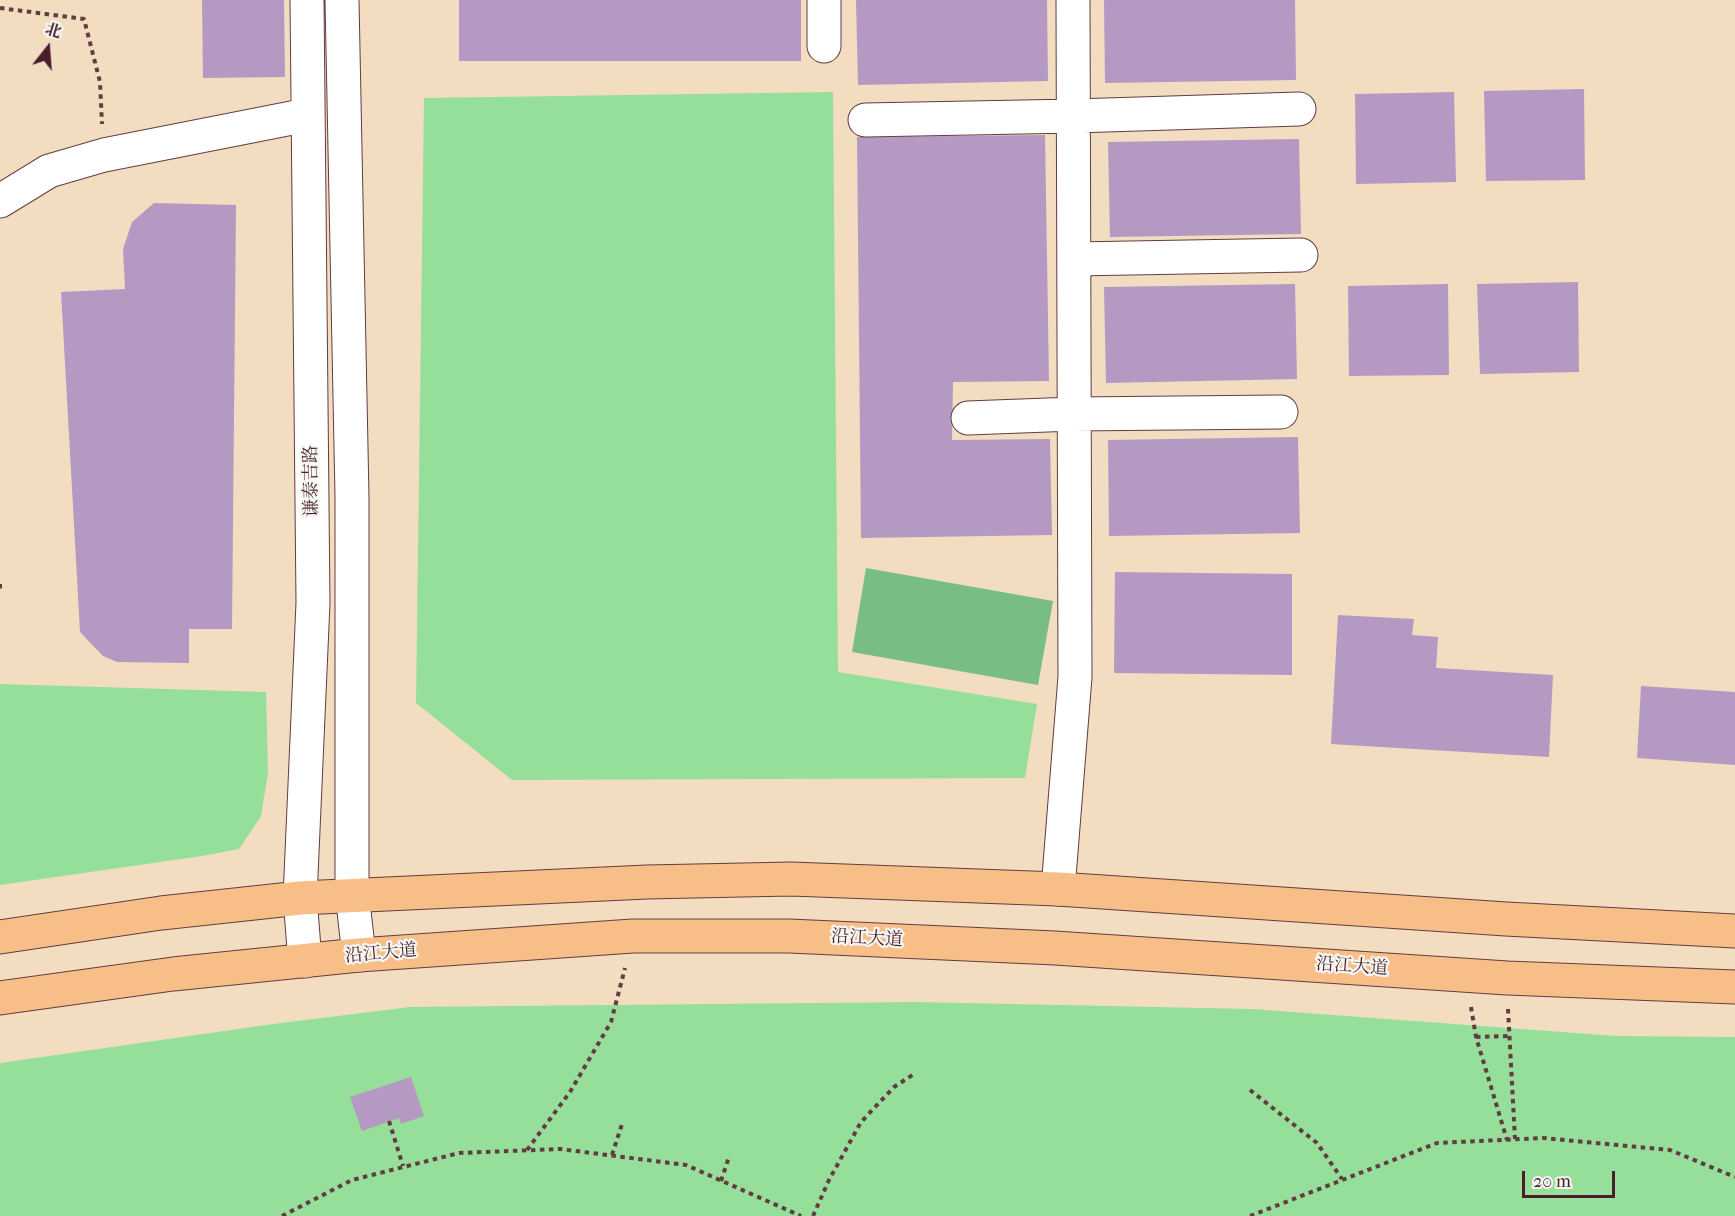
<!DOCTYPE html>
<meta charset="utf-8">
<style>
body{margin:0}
#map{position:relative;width:1735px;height:1216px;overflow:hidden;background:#f2ddc0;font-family:"IM FELL French Canon","Noto Serif SC",serif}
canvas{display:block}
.north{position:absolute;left:18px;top:18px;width:60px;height:60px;-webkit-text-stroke:4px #f6f6f2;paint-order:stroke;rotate:17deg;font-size:16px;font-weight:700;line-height:24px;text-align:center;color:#4a1f2b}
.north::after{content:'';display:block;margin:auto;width:21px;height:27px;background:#4a1f2b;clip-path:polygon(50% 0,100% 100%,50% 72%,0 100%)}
.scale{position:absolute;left:1522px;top:1171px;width:93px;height:27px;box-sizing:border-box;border:3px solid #4a1f2b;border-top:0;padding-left:8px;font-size:18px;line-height:21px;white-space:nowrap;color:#4a1f2b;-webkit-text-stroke:4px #f6f6f2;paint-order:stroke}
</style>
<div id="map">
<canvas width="1735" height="1216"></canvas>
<div class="north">北</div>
<div class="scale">20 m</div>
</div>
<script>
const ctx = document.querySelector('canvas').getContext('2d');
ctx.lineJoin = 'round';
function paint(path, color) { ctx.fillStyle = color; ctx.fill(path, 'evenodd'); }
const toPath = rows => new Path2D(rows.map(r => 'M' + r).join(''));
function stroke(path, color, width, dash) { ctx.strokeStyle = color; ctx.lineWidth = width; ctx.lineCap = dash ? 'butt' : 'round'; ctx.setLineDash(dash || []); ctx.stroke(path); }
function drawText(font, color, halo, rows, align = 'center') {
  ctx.font = font + ' "IM FELL French Canon","Noto Serif SC",serif'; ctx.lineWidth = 4.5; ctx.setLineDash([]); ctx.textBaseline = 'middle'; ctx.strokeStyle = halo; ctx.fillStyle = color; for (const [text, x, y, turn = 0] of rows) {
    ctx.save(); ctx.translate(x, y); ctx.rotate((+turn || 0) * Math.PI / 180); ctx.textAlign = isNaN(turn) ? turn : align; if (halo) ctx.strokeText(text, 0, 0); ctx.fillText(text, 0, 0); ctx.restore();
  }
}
paint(toPath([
 [833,92,838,672,1037,704,1025,778,512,780,416,703,424,98],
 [0,684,266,692,268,773,261,816,239,849,202,856,0,885],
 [915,1002,1252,1009,1616,1036,1735,1037,1735,1216,0,1216,0,1063,273,1024,410,1007]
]), '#96df9a');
paint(toPath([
 [866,568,1053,601,1038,685,852,652]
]), '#78be82');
paint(toPath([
 [202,0,284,0,285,77,203,78],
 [459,0,801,0,801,61,459,61],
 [856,0,1047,0,1048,81,858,85],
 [1104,0,1295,0,1296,80,1105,83],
 [1584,89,1585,180,1486,181,1484,91],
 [1454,92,1456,182,1356,184,1355,94],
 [1045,135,1049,381,953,382,952,440,1050,439,1052,535,861,538,857,137],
 [1299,139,1301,234,1110,237,1108,142],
 [154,203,236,205,232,629,189,629,189,663,117,662,103,656,80,632,61,292,125,289,123,249,132,222],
 [1578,282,1579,372,1480,374,1477,284],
 [1295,284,1297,379,1106,383,1104,287],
 [1448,284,1449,375,1349,376,1348,286],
 [1298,437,1300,533,1109,536,1108,440],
 [1115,572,1292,574,1292,675,1114,673],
 [1338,615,1414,619,1412,635,1438,637,1436,668,1553,675,1549,757,1331,744],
 [1641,686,1735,692,1735,765,1637,758],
 [411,1077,424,1116,401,1124,399,1118,362,1131,350,1097]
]), '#b499c3');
const minor = toPath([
 [342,0,352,497,352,894,359,955],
 [824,0,824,46],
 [865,120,1074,116,1299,109],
 [0,201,49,171,104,155,307,115],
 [1074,259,1301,255],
 [968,418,1074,414,1281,412],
 [1058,889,1075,677,1073,0],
 [305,961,300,898,313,603,307,0]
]);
const major = toPath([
 [0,937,161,913,300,898,647,882,791,879,1058,889,1506,919,1735,931],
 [0,998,173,974,359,955,633,936,789,936,1055,948,1507,978,1735,987]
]);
stroke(minor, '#633c41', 35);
stroke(major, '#633c41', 35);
stroke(toPath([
 [0,8,84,19,100,82,102,124],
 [0,584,0,592],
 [1471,1007,1476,1037,1507,1140],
 [1508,1009,1515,1139],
 [1476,1037,1509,1036],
 [1250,1090,1317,1143,1342,1179],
 [389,1121,403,1166],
 [527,1150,570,1092,611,1022,625,968],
 [612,1155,622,1124],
 [721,1181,729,1157],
 [282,1216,352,1180,459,1153,560,1149,686,1165,801,1216],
 [813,1216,829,1180,861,1122,894,1087,914,1074],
 [1250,1216,1437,1143,1543,1138,1670,1150,1735,1177]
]), '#633c41', 4, [4.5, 4.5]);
stroke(minor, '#fff', 33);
stroke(major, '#f7be88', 33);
drawText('18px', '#4a1f2b', '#f6f6f2', [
 ["谦泰吉路",312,481,-91],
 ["沿江大道",867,939,3],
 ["沿江大道",381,954,-5],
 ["沿江大道",1352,967,4]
]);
</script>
